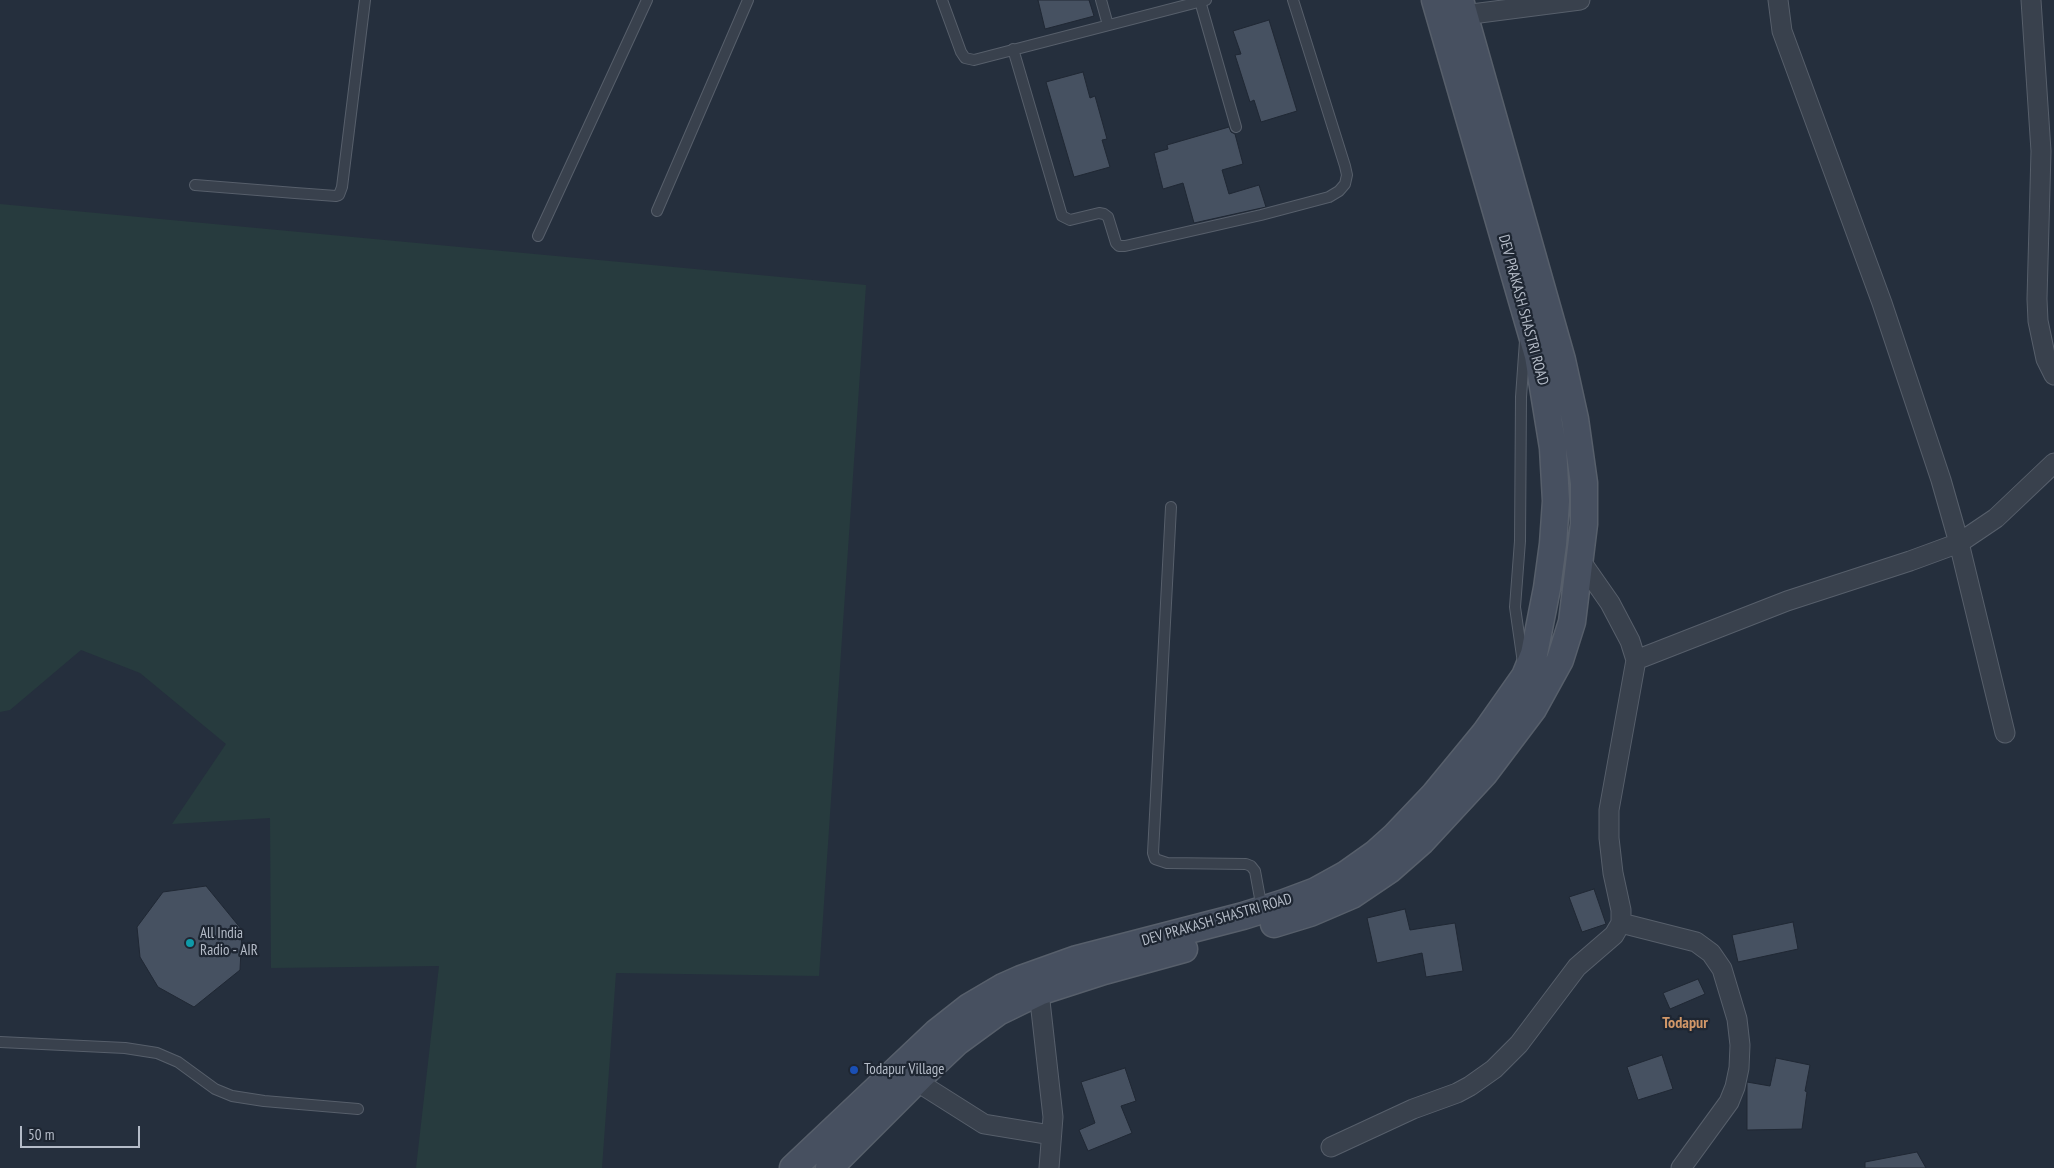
<!DOCTYPE html>
<style>
body{margin:0}
#map{position:relative;width:2054px;height:1168px;overflow:hidden;background:#252f3d;font-family:"PT Sans Narrow",sans-serif}
canvas{display:block}
.scale{position:absolute;left:20px;top:1126px;width:120px;height:22px;box-sizing:border-box;border:2px solid #b5bcc8;border-top:0;padding-left:6px;font-size:15px;line-height:18px;white-space:nowrap;color:#b5bcc8;-webkit-text-stroke:4px #1e2632;paint-order:stroke}
</style>
<div id="map">
<canvas width="2054" height="1168"></canvas>
<div class="scale">50 m</div>
</div>
<script>
const ctx = document.querySelector('canvas').getContext('2d');
ctx.lineJoin = 'round';
function paint(path, color) { ctx.fillStyle = color; ctx.fill(path, 'evenodd'); }
const toPath = rows => new Path2D(rows.map(r => 'M' + r).join(''));
function stroke(path, color, width, dash) { ctx.strokeStyle = color; ctx.lineWidth = width; ctx.lineCap = dash ? 'butt' : 'round'; ctx.setLineDash(dash || []); ctx.stroke(path); }
function drawText(font, color, halo, rows, align = 'center') {
  ctx.font = font + ' "PT Sans Narrow",sans-serif'; ctx.lineWidth = 4.5; ctx.setLineDash([]); ctx.textBaseline = 'middle'; ctx.strokeStyle = halo; ctx.fillStyle = color; for (const [text, x, y, turn = 0] of rows) {
    ctx.save(); ctx.translate(x, y); ctx.rotate((+turn || 0) * Math.PI / 180); ctx.textAlign = isNaN(turn) ? turn : align; if (halo) ctx.strokeText(text, 0, 0); ctx.fillText(text, 0, 0); ctx.restore();
  }
}
paint(toPath([
 [0,204,866,285,819,976,616,973,602,1168,416,1168,439,966,271,968,270,818,172,824,226,744,140,673,81,650,10,710,0,712]
]), '#273b3e');
const building = toPath([
 [1038,0,1089,0,1094,16,1045,29,1038,0],
 [1269,20,1297,111,1261,122,1254,100,1250,102,1235,55,1241,54,1233,31,1269,20],
 [1083,72,1090,98,1095,96,1107,139,1102,140,1110,167,1074,177,1046,82,1083,72],
 [1229,127,1231,132,1235,134,1243,164,1222,170,1229,194,1259,185,1266,207,1194,223,1183,183,1163,189,1154,153,1168,149,1167,145,1229,127],
 [206,886,242,930,240,970,194,1007,158,987,140,957,137,927,163,892,206,886],
 [1594,889,1606,924,1582,932,1569,897,1594,889],
 [1405,909,1410,930,1455,923,1463,971,1426,977,1422,953,1377,963,1367,918,1405,909],
 [1793,922,1798,949,1738,962,1732,935,1793,922],
 [1698,979,1705,994,1670,1009,1663,993,1698,979],
 [1662,1055,1673,1089,1638,1100,1627,1067,1662,1055],
 [1776,1058,1810,1065,1805,1091,1807,1092,1802,1129,1747,1130,1747,1082,1770,1086,1776,1058],
 [1125,1068,1136,1101,1121,1106,1132,1133,1088,1151,1079,1130,1095,1123,1081,1082,1125,1068],
 [1917,1152,1926,1168,1865,1168,1865,1162,1917,1152]
]);
paint(building, '#465161');
stroke(building, '#202834', 1);
const lane = toPath([
 [942,0,961,52,965,58,974,60,1206,0],
 [1101,0,1108,25],
 [1200,1,1236,127],
 [1013,49,1062,216,1070,220,1099,213,1104,214,1108,217,1116,243,1119,246,1125,246,1261,215,1329,197,1339,191,1345,184,1347,175,1345,166,1293,0],
 [195,185,295,193,336,196,339,195,342,187,365,0],
 [657,211,748,0],
 [538,236,647,0],
 [1171,507,1153,853,1155,859,1167,863,1246,864,1251,866,1255,871,1262,909],
 [1523,663,1515,607,1520,541,1521,397,1525,341],
 [0,1042,125,1048,157,1053,178,1062,215,1089,232,1096,264,1101,358,1109]
]);
const street = toPath([
 [1778,0,1782,31,1882,303,1941,480,1959,543,2005,733],
 [2031,0,2041,151,2037,299,2038,321,2046,359,2054,375],
 [1464,15,1580,0],
 [1636,660,1787,601,1910,561,1959,543,1996,518,2054,463],
 [1621,923,1696,942,1711,953,1722,969,1737,1019,1740,1045,1739,1068,1735,1087,1729,1102,1681,1168],
 [1039,992,1053,1117,1049,1168],
 [916,1081,984,1124,1051,1135],
 [1331,1147,1413,1109,1457,1093,1470,1086,1494,1069,1519,1044,1577,967,1614,935,1621,923,1621,910,1613,873,1609,838,1609,810,1636,660,1630,641,1610,603,1580,560]
]);
const secondary = toPath([
 [1274,924,1310,913,1352,895,1389,870,1422,841,1484,774,1533,709,1560,660,1572,622,1584,524,1584,483,1575,419,1562,360,1460,0],
 [793,1168,936,1033,969,1007,1003,987,1021,979,1077,959,1243,916,1284,903,1316,891,1345,875,1376,853,1395,836,1434,795,1485,733,1525,676,1534,654,1547,588,1553,544,1556,501,1553,448,1538,356,1435,0],
 [829,1168,921,1076,957,1042,998,1012,1039,992,1104,971,1184,949]
]);
stroke(lane, '#575f6b', 12);
stroke(street, '#575f6b', 21);
stroke(secondary, '#575f6b', 29);
stroke(lane, '#39414d', 10);
stroke(street, '#39414d', 19);
stroke(secondary, '#475060', 26);
for (const [x, y, r, color] of [
 [190,943,5,"#0f9aa8"],
 [854,1070,5,"#1a4fb4"]
]) { const dot = new Path2D(); dot.arc(x, y, r, 0, 2 * Math.PI); ctx.fillStyle = color; ctx.fill(dot); stroke(dot, '#1e2632', 2); }
drawText('15px', '#b5bcc8', '#1e2632', [
 ["DEV PRAKASH SHASTRI ROAD",1523,310,75],
 ["DEV PRAKASH SHASTRI ROAD",1217,920,-16]
]);
drawText('15px', '#b5bcc8', '#1e2632', [
 ["All India",200,934],
 ["Radio - AIR",200,951],
 ["Todapur Village",864,1070]
], 'left');
drawText('bold 16px', '#d19768', '#1e2632', [
 ["Todapur",1685,1023]
]);
</script>
